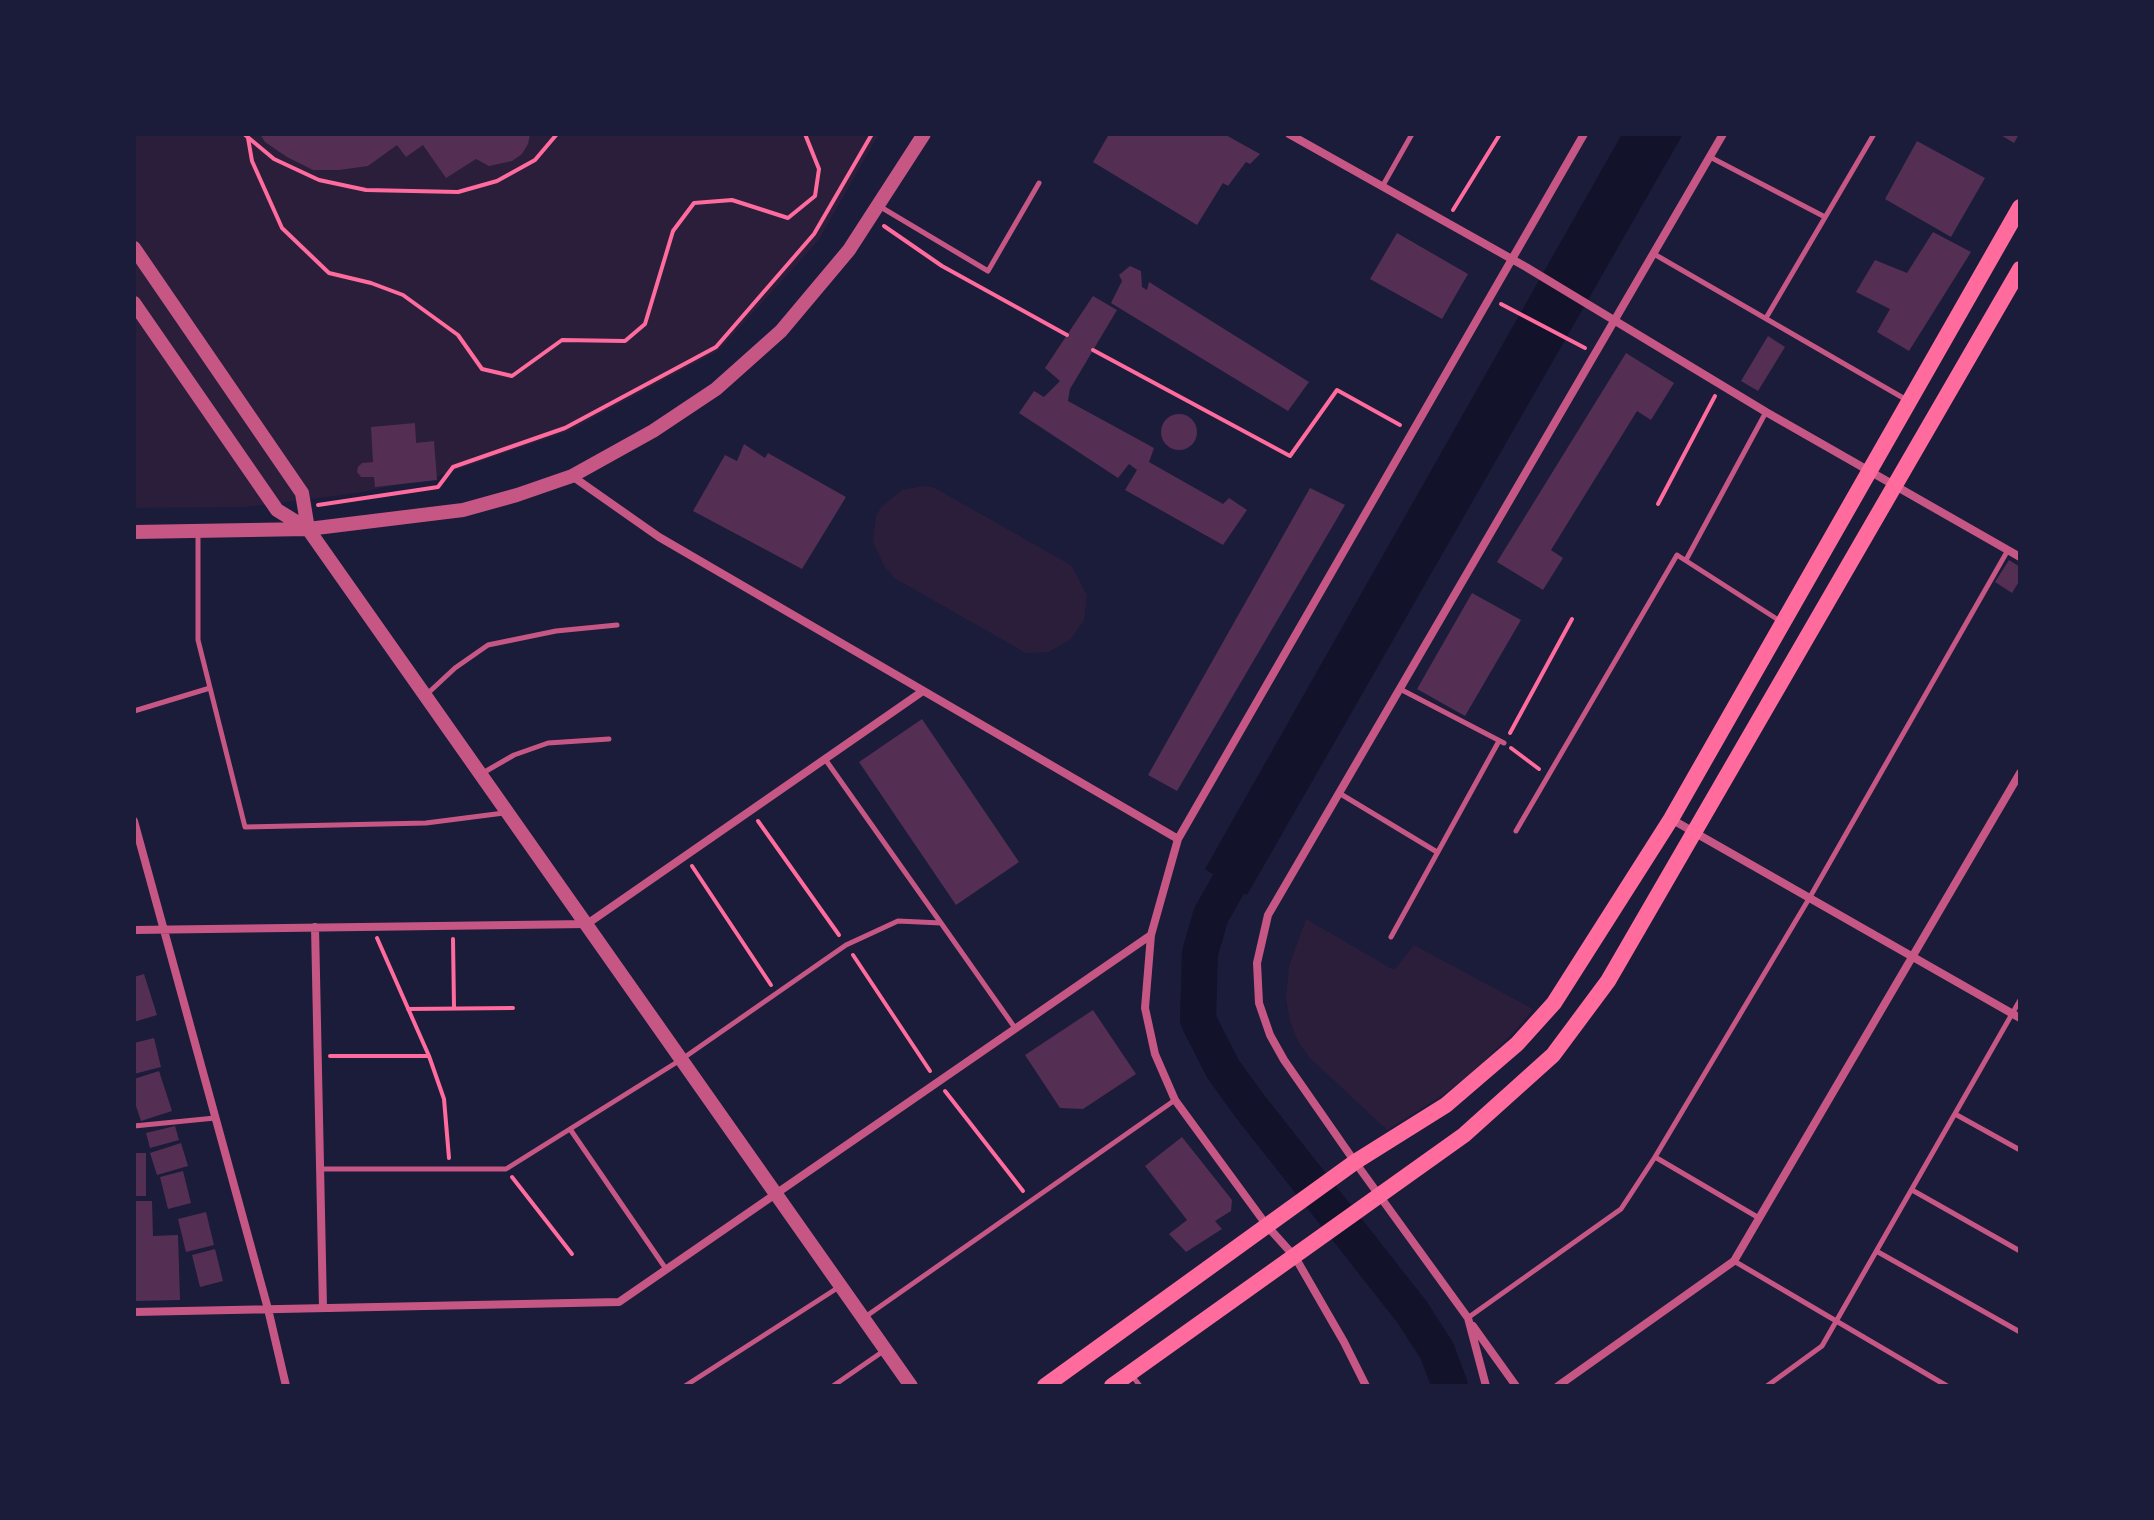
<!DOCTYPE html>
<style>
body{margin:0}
#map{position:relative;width:2154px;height:1520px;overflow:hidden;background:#1b1b3a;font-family:"Work Sans",sans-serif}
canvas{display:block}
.frame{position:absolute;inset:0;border:136px solid #1b1b3a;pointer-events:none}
</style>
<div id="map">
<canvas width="2154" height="1520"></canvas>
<div class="frame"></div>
</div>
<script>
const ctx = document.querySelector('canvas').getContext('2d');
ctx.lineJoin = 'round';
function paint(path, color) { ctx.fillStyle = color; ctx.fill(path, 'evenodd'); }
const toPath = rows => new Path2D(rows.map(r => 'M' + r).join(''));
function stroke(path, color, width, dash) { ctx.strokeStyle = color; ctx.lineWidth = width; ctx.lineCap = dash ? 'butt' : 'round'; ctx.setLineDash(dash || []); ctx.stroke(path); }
paint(toPath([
 [134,134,879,134,818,241,718,351,569,431,439,476,358,493,247,507,134,508],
 [923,486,933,487,1071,565,1087,595,1084,620,1071,639,1049,652,1026,653,894,578,884,566,873,542,876,516,882,506,902,490],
 [1306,919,1394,970,1414,945,1533,1009,1518,1028,1471,1074,1440,1097,1387,1130,1310,1058,1299,1043,1290,1022,1286,997,1289,966]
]), '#2a1e3b');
paint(toPath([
 [1622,134,1683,134,1247,895,1205,869]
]), '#12122b');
stroke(toPath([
 [1253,841,1211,915,1200,953,1198,1020,1223,1069,1249,1105,1412,1312,1437,1351,1450,1386]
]), '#12122b', 36);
paint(toPath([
 [260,134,530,134,528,144,522,154,512,161,489,166,476,159,446,178,423,145,406,157,397,145,368,166,339,170,313,170,287,157,265,142],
 [1109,134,1224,134,1260,154,1250,164,1246,162,1228,186,1223,183,1197,225,1093,162],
 [1999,134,2019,134,2014,143],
 [1917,141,1985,178,1951,237,1885,199],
 [1933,232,1971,252,1909,351,1877,332,1890,309,1856,292,1875,260,1907,273],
 [1397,233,1468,274,1442,319,1370,279],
 [1130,266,1141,271,1142,287,1147,290,1149,282,1309,382,1288,411,1111,303,1122,281,1119,275],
 [1093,296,1117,310,1070,389,1068,401,1154,448,1149,462,1223,504,1229,498,1247,510,1223,545,1125,490,1137,470,1129,464,1118,478,1019,413,1034,391,1044,397,1060,381,1045,368],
 [1768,336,1785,347,1758,391,1741,381],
 [1626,353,1674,383,1651,420,1637,411,1551,550,1563,558,1543,590,1497,562],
 '1161 432a18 18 0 1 1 36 0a18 18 0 1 1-36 0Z',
 [415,423,416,443,434,441,437,480,375,487,374,477,361,477,357,472,358,467,362,463,373,462,371,427],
 [744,444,765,458,768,453,846,497,802,569,693,511,725,455,737,461],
 [1310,488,1345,505,1177,791,1148,775],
 [2009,560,2020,567,2020,580,2012,593,1995,582],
 [1472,593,1521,620,1465,716,1417,689],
 [922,719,1019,862,956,905,859,762],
 [144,974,157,1015,134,1022,134,977],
 [1093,1010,1136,1074,1083,1109,1060,1108,1025,1055],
 [154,1038,161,1067,134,1074,134,1043],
 [159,1071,172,1111,141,1121,134,1100,134,1079],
 [175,1126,179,1140,150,1148,146,1133],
 [1182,1137,1232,1200,1231,1211,1215,1221,1222,1229,1186,1252,1169,1234,1187,1220,1145,1166],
 [181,1143,188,1166,157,1175,150,1153],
 [134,1153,146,1153,146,1196,134,1196],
 [183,1171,191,1203,168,1209,160,1177],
 [134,1201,152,1201,153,1236,178,1235,180,1300,134,1301],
 [206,1212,214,1245,186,1252,178,1219],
 [215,1249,223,1281,200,1287,192,1255]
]), '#542f53');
stroke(toPath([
 [244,134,274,159,319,180,366,190,458,192,497,181,535,160,557,134],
 [248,138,252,161,282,228,329,273,371,283,403,295,458,335,482,369,512,376,562,340,625,341,645,324,673,231,694,203,732,200,788,218,815,196,819,169,805,134],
 [1453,210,1500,134],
 [884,226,942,266,1067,335],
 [1501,304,1585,348],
 [1093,350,1290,456,1337,390,1400,425],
 [1658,504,1715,396],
 [318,505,438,487,453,467,565,428,716,347,814,234,872,134],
 [1510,733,1572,619],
 [1511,748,1539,769],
 [758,821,839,935],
 [692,866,771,985],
 [377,938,429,1056],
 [453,939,454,1008],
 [853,955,930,1071],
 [408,1009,513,1008],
 [330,1056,429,1056,444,1099,449,1158],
 [945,1091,1023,1191],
 [512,1177,572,1254]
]), '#ff6b9d', 4);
stroke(toPath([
 [1710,157,1825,217],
 [1382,187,1412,134],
 [879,206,988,271,1039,183],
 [1654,254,1905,399],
 [1766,318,1874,134],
 [198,534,198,640,245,827,426,823,504,813],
 [1686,560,1766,412],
 [1400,689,1504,743],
 [426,695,455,668,488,645,556,631,617,625],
 [134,711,210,688],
 [825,759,941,923],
 [481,774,514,755,548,743,609,739],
 [1339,793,1437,852],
 [1516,831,1677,555,1780,621],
 [1391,937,1499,741],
 [1955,1114,2020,1150],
 [134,1126,215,1118],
 [570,1129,666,1269],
 [1655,1157,1759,1218],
 [321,1169,506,1169,682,1059,846,945,898,921,941,923,1015,1028],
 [1912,1190,2020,1251],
 [1878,1252,2020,1332],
 [1734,1261,1947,1386],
 [865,1317,1175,1100],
 [1469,1317,1621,1209,1655,1157,1810,897,2008,550],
 [1131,1374,1140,1386],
 [685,1386,839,1287],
 [833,1386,885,1350],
 [1767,1386,1822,1346,2020,1000]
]), '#c65784', 5);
stroke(toPath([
 [1289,134,1526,267,1766,412,2020,557],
 [572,476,659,537,1178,839],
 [1671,819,2020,1018],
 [134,821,268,1309,286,1386],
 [315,927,323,1308],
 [134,930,587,924,923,691],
 [134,1312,619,1302,1151,935],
 [1473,1326,1516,1386],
 [1366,1386,1344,1342,1295,1257,1268,1227,1175,1100,1155,1054,1145,1008,1151,935,1178,839,1584,134],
 [1486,1386,1468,1318,1355,1162,1284,1060,1270,1035,1259,1003,1257,963,1268,915,1723,134],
 [1558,1386,1734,1261,2020,773]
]), '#c65784', 8);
stroke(toPath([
 [134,248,302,493,308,529],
 [134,303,277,510,308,529,911,1386],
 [134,532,308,529,463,510,517,495,572,476,653,431,716,389,781,331,849,250,924,134]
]), '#c65784', 14);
stroke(toPath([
 [1045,1386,1355,1162,1446,1105,1517,1044,1554,1003,1671,819,2020,207],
 [1112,1386,1464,1135,1553,1055,1608,981,2020,269]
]), '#ff6b9d', 16);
</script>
